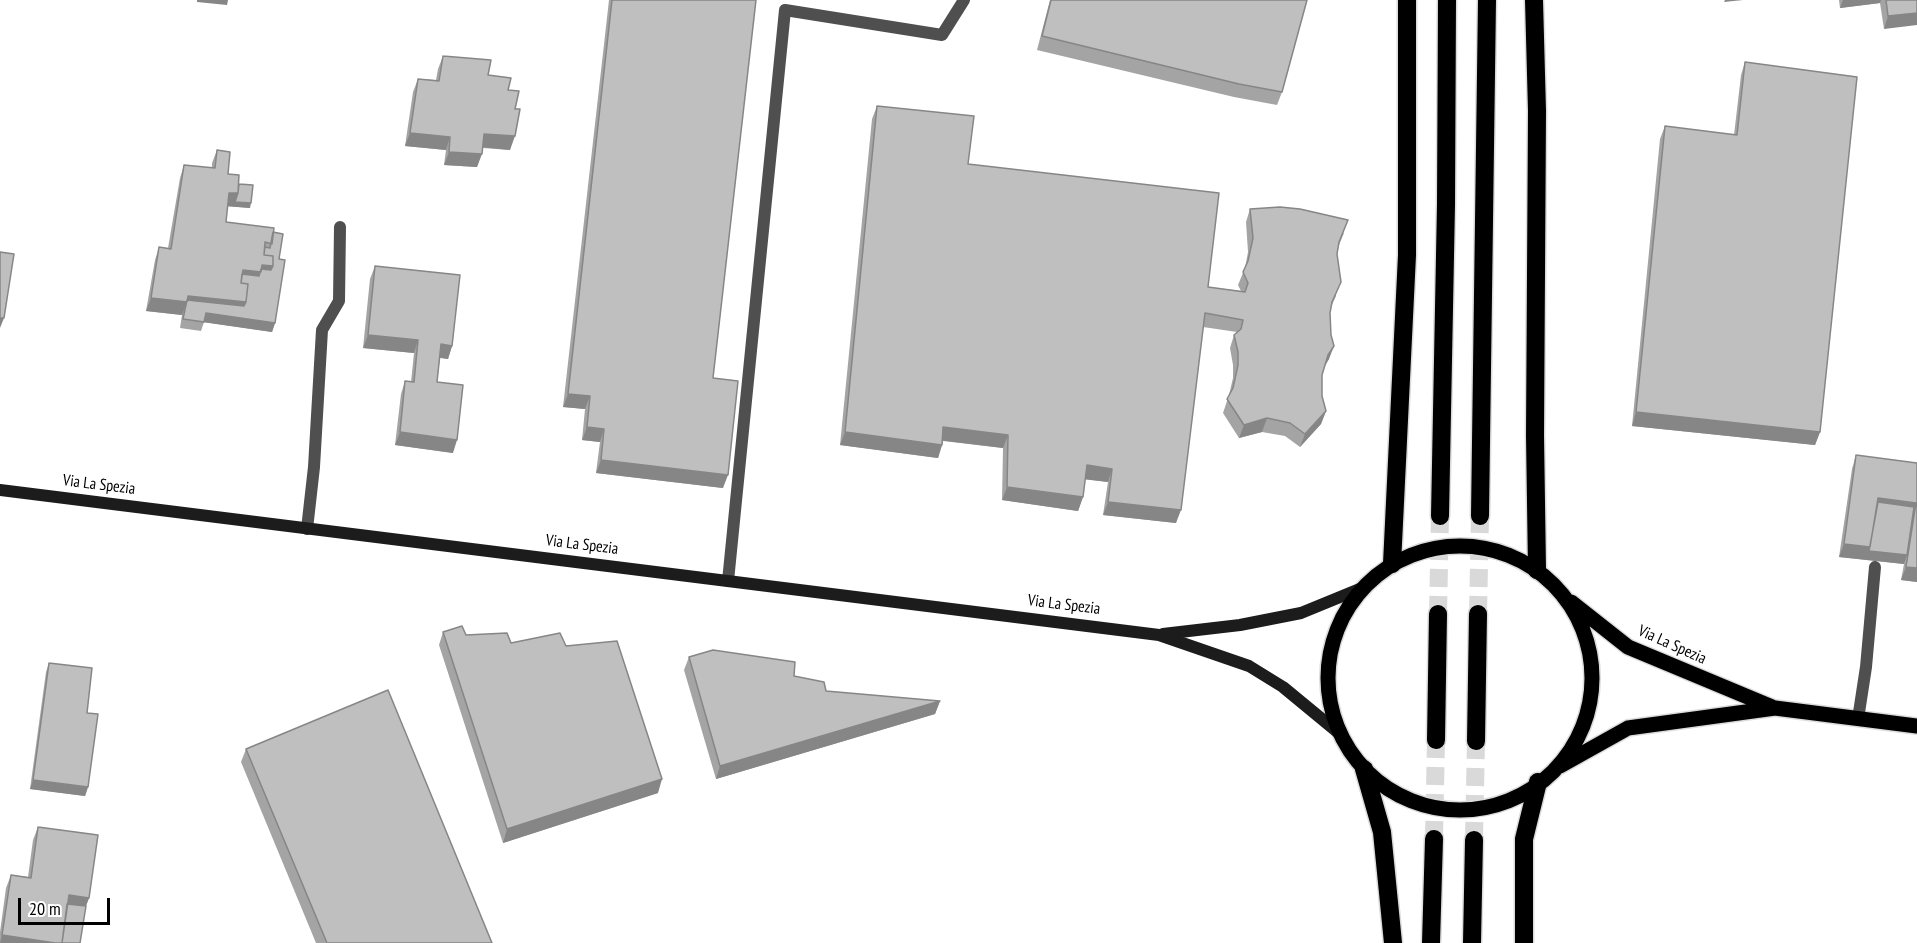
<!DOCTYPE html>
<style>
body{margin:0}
#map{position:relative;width:1917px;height:943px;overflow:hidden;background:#fff;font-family:"PT Sans Narrow",sans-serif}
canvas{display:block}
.scale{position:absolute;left:18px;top:898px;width:92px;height:27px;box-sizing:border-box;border:3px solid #000;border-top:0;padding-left:8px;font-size:18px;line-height:21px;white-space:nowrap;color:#000;-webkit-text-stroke:4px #fff;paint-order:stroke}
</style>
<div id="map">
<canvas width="1917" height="943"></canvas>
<div class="scale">20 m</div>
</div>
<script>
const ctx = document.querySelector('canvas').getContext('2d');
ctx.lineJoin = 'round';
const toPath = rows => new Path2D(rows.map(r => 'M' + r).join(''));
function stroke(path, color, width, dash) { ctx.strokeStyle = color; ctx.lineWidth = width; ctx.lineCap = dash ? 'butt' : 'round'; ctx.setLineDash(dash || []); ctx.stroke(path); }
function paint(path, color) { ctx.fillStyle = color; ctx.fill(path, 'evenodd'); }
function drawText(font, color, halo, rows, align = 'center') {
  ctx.font = font + ' "PT Sans Narrow",sans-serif'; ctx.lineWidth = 4.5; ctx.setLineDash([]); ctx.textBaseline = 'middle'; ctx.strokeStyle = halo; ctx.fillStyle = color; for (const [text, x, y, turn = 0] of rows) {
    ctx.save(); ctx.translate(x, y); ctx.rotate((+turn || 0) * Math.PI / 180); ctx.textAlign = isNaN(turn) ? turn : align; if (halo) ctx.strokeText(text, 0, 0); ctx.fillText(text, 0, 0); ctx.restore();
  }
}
stroke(toPath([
 [1438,614,1440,516],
 [1478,614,1480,516],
 [1434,839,1436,740],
 [1474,840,1476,741]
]), '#d9d9d9', 18, [18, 9]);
const primary = toPath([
 '1328 678a132 132 0 1 1 264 0a132 132 0 1 1-264 0Z',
 [1571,602,1628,647,1772,707],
 [1560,766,1628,728,1775,708,1917,726]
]);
const highway = toPath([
 [1534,0,1537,111,1535,435,1537,570],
 [1440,516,1446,204,1447,0],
 [1480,516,1487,0],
 [1392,564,1407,255,1407,0],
 [1436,740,1438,614],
 [1476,741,1478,614],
 [1364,769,1382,832,1393,943],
 [1431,943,1434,839],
 [1472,943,1474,840],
 [1524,943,1524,839,1538,782]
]);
stroke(primary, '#dbdbdb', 18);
stroke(highway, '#dbdbdb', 21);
stroke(toPath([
 [307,529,314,467,322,330,339,301,340,227],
 [728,581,785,10,942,35,964,0]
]), '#4f4f4f', 12);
stroke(toPath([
 [1858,719,1866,667,1875,567]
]), '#4f4f4f', 12);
stroke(toPath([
 [0,490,1159,635,1249,666,1283,687,1340,734],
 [1163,634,1240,625,1301,613,1362,588]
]), '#1c1c1c', 12);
stroke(primary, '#000', 15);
stroke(highway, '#000', 18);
paint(toPath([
 [609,0,756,0,713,378,723,488,596,473,600,442,582,440,585,409,563,407],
 [1050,0,1307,0,1282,92,1277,105,1234,97,1037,50],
 [1839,0,1917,0,1884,29,1880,3,1840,8],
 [443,56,488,75,508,90,515,109,510,150,483,148,477,167,444,165,446,150,405,146,413,92,418,79,436,80,438,69],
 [1745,62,1820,432,1815,445,1632,426,1660,139,1665,126,1734,135,1741,75],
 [877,106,968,164,1208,287,1241,291,1238,285,1245,268,1248,252,1246,222,1250,209,1344,233,1339,245,1337,254,1336,296,1331,307,1330,313,1329,359,1325,366,1322,375,1322,396,1326,411,1321,424,1300,447,1285,436,1262,432,1239,438,1223,413,1229,395,1233,378,1233,365,1230,348,1234,335,1237,332,1203,327,1176,523,1103,515,1108,482,1085,479,1083,497,1078,511,1002,500,1003,448,943,441,942,445,938,458,840,445,872,119],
 [217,150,228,174,239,184,250,208,227,206,226,222,273,232,279,259,275,323,272,332,204,322,201,331,180,328,182,315,146,311,155,260,159,247,168,248,180,178,184,165,212,168,212,163],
 [375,266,452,346,448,359,440,358,437,382,453,453,395,445,401,394,405,381,411,382,414,353,363,348,370,279],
 [1856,455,1917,463,1917,582,1901,580,1904,564,1839,557,1852,469],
 [443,632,466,635,511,643,566,646,658,793,503,843,439,645],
 [689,657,794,676,826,691,940,701,935,714,716,779,684,670],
 [49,663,87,713,88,787,85,796,30,789,46,672],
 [246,749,492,943,316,943,241,762],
 [38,827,89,898,86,906,0,943,0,932,6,888,11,875,28,877,33,840]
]), '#a4a4a4');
paint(toPath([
 [197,0,228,0,227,5,197,2],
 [1725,0,1743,0,1724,2],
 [1843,0,1881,0,1880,3,1840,8],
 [1917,13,1917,25,1884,29,1888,16],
 [410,133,450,137,446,150,405,146],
 [484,134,515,136,510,150,480,147],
 [449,152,482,154,477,167,444,165],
 [229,193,238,193,251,203,250,208,224,206],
 [262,265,273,266,268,279,240,283,243,270],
 [188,296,246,302,241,315,185,307,182,315,146,311,151,298],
 [206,313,275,323,272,332,202,322],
 [0,318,4,318,0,328],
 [368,335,418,340,414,353,363,348],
 [441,344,452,346,448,359,436,357],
 [1334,346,1329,359,1323,368,1328,355],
 [568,394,590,396,585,409,563,407],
 [1326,411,1321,424,1300,447,1305,434],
 [1636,412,1820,432,1815,445,1632,426],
 [1267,418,1262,432,1239,438,1244,425],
 [587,427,604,429,600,442,582,440],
 [943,427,1008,435,1003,448,938,440],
 [400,432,457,440,453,453,395,445],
 [845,432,942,445,938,458,840,445],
 [601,460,728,475,723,488,596,473],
 [1087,465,1112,469,1108,482,1082,479],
 [1007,487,1083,497,1078,511,1002,500],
 [1878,498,1916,503,1911,516,1875,511],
 [1108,502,1181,510,1176,523,1103,515],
 [1844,544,1870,547,1907,555,1904,564,1839,557],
 [1906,567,1917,568,1917,582,1901,580],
 [940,701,935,714,716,779,720,766],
 [662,779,658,793,503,843,507,829],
 [33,780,88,787,85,796,30,789],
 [69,895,89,898,84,911,65,908],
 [2,935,55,943,0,943]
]), '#868686');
const building = toPath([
 [612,0,756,0,713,378,738,381,728,475,601,460,604,429,587,427,590,396,568,394,612,0],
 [1051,0,1307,0,1282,92,1239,84,1042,36,1051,0],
 [1886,0,1917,0,1917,13,1888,16,1886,0],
 [443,56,491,60,488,75,511,78,508,90,519,91,515,109,520,109,515,136,484,134,482,154,449,152,450,137,410,133,418,79,439,81,443,56],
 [1745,62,1857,77,1820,432,1636,412,1665,126,1737,135,1745,62],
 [877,106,974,116,968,164,1219,193,1208,287,1245,292,1248,283,1243,272,1248,261,1253,238,1250,209,1280,207,1300,209,1348,220,1339,242,1337,254,1341,282,1332,302,1330,313,1331,335,1334,346,1328,355,1322,375,1322,396,1326,411,1305,434,1290,423,1267,418,1244,425,1227,399,1233,388,1238,365,1238,352,1234,335,1241,329,1243,320,1205,313,1181,510,1108,502,1112,469,1087,465,1083,497,1007,487,1008,435,943,427,942,445,845,432,877,106],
 [217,150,230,152,228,174,239,175,238,193,229,193,226,222,274,228,272,244,265,242,264,255,273,256,273,266,262,265,261,272,243,270,241,283,248,284,246,302,188,296,187,302,151,298,159,247,171,249,184,165,215,168,217,150],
 [239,184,253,185,251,203,235,202,238,193,239,184],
 [273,232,283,234,279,259,285,260,275,323,206,313,204,322,183,319,187,300,244,306,246,302,248,284,241,283,242,274,259,276,261,269,271,270,273,266,273,256,264,255,265,247,270,248,273,232],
 [0,252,14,254,4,318,0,318,0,252],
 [375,266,460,275,452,346,441,344,437,382,463,385,457,440,400,432,405,381,414,382,418,340,368,335,375,266],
 [1856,455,1917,463,1917,568,1906,567,1916,503,1878,498,1870,547,1844,544,1856,455],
 [1878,502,1914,507,1907,555,1869,551,1878,502],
 [462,626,466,635,507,633,511,643,560,633,566,646,617,641,662,779,507,829,443,632,462,626],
 [713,650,795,662,794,676,824,682,826,691,940,701,720,766,689,657,713,650],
 [49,663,92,668,87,713,98,714,88,787,33,780,49,663],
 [388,690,492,943,327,943,246,749,388,690],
 [38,827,98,835,89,898,69,895,62,943,55,943,2,935,11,875,31,878,38,827],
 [67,904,86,906,80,943,62,943,67,904]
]);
paint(building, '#bfbfbf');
stroke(building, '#868686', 1.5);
drawText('16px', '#000', '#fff', [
 ["Via La Spezia",99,485,7],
 ["Via La Spezia",582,545,7],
 ["Via La Spezia",1064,605,7],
 ["Via La Spezia",1672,645,24]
]);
</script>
